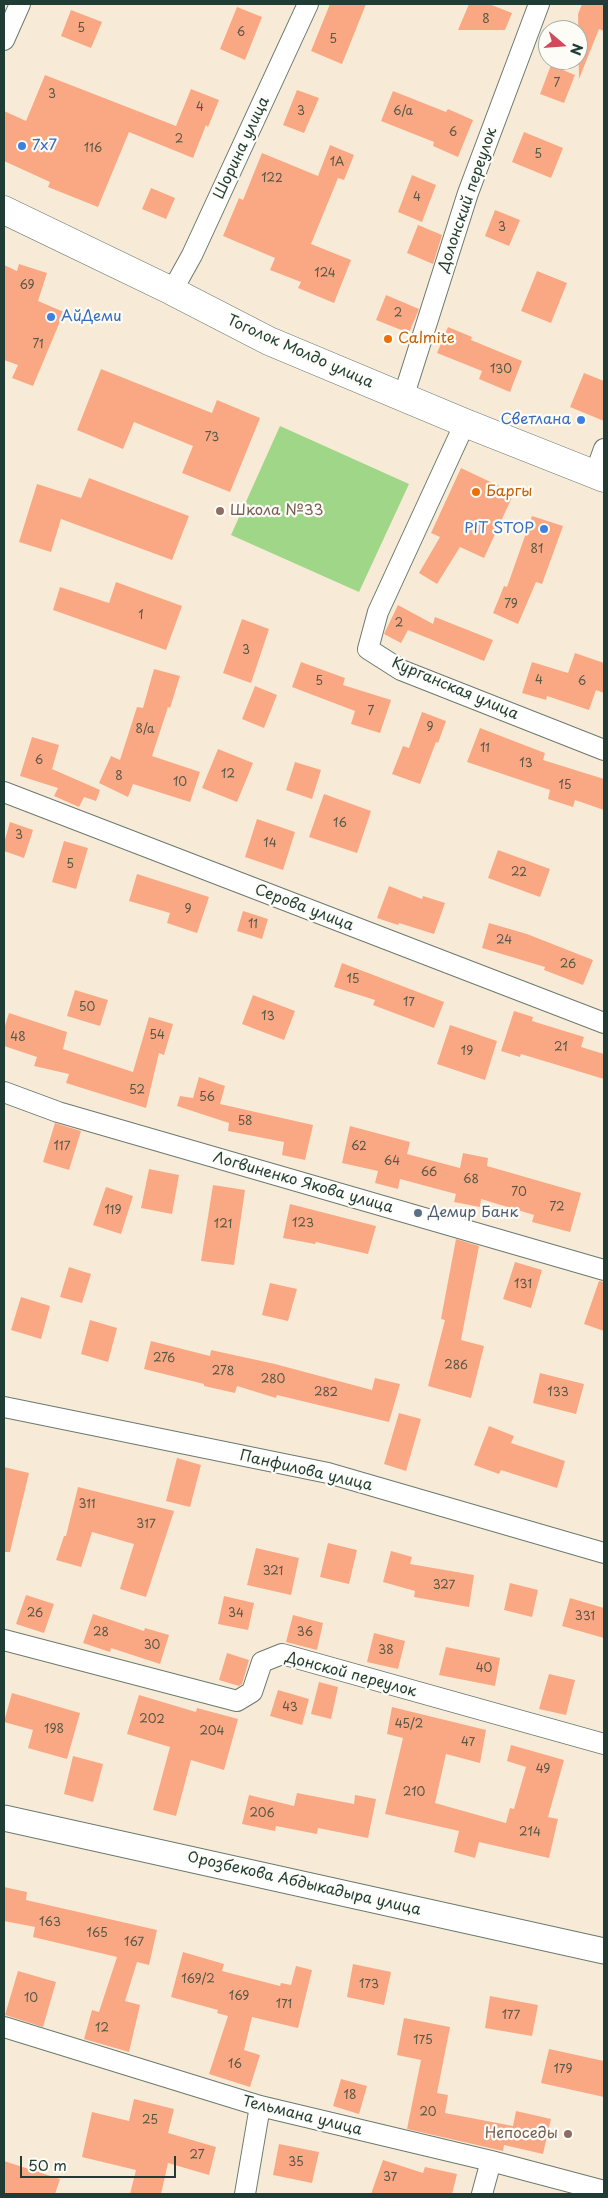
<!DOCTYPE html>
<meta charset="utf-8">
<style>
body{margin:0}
#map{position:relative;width:608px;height:2198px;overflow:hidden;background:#f7ebd7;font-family:"Playpen Sans",sans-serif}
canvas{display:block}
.frame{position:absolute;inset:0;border:5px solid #1f3d34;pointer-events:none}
.north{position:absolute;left:538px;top:20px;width:50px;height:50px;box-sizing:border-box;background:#fdfcf7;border:1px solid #a4b0a9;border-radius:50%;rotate:108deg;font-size:14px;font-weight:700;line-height:20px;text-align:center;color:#1f3d34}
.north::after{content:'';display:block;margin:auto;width:18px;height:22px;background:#d1495b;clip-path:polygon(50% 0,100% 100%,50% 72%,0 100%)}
.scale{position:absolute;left:20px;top:2156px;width:156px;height:22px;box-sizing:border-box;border:2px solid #1f3d34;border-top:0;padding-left:6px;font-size:15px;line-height:18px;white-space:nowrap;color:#1f3d34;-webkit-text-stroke:4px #fdfcf7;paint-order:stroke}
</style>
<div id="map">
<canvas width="608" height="2198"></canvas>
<div class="frame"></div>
<div class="north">N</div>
<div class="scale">50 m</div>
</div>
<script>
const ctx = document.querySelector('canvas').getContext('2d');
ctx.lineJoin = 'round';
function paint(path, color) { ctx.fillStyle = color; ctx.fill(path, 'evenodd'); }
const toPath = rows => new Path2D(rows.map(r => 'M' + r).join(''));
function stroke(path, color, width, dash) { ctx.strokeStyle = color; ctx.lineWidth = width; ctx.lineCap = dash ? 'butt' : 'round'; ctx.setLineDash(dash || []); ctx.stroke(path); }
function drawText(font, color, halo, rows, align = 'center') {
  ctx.font = font + ' "Playpen Sans",sans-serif'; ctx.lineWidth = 4.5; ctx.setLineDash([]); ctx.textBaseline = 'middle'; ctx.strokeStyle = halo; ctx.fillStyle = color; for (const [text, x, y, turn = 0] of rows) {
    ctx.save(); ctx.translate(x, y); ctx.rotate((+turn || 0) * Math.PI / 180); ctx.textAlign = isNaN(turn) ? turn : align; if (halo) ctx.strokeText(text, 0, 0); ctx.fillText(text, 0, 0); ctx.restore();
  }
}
paint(toPath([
 [280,426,409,484,359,592,231,535]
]), '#9fd688');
paint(toPath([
 [330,4,366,4,342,64,311,51],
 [469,4,489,4,512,13,505,30,458,30],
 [582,4,604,4,604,31,599,29,579,79,578,14],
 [237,7,262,17,245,60,220,49],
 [71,10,102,22,91,48,61,36],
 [551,65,575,75,564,103,540,94],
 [45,75,176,126,191,89,219,100,208,127,206,125,193,158,129,132,98,207,48,187,50,182,4,161,4,111,26,121],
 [297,90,319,98,304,133,283,125],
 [393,91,446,112,448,109,473,120,458,157,433,146,434,142,381,121],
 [524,132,563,148,551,178,512,162],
 [330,145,354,155,344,180,338,178,311,244,351,260,334,303,298,288,301,282,270,270,275,258,223,236,239,198,243,200,262,153,318,176],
 [412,175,436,185,422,222,398,212],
 [151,188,175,198,166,219,142,209],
 [495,210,520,220,509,246,485,236],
 [418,225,442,235,433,264,407,253],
 [19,264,47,273,38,301,64,312,33,386,12,378,18,365,4,360,4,265,17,271],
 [537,271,567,283,551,323,521,311],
 [386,295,419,309,409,333,376,320],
 [448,327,472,337,471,340,522,361,510,392,479,379,482,371,437,353],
 [101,369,212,413,217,400,260,418,230,492,182,473,193,446,134,422,123,449,77,430],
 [584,373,604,381,604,421,570,407],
 [461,468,514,493,484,558,460,547,437,584,419,573,440,537,431,533],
 [89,478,189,516,172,560,61,519,51,552,19,542,37,484,81,498],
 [532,516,563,526,542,584,536,582,518,624,493,613,504,586,507,587],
 [116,582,182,606,166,650,53,610,60,587,109,603],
 [398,605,433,624,435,617,493,640,484,661,408,630,401,643,384,634],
 [242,619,269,629,251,683,223,673],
 [575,653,604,663,604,693,596,690,589,710,547,696,546,700,522,693,532,662,568,673],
 [301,662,345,678,343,685,391,700,380,733,351,724,355,711,292,687],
 [154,669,180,676,170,708,168,707,152,756,200,772,190,802,133,784,128,797,99,783,111,756,120,760,137,707,143,708],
 [255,686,277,695,264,728,242,719],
 [422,712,446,721,438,743,436,742,420,784,392,774,403,746,409,748],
 [480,728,545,753,543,760,604,779,604,810,575,800,573,807,548,799,550,790,467,762],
 [32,737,59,745,52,769,100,790,96,801,84,797,79,807,54,796,58,788,20,776],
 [218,749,253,763,237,802,202,788],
 [295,762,321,770,312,799,286,790],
 [324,794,371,811,357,853,309,837],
 [257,819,295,832,283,870,245,857],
 [10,822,33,830,24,858,4,851,4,843],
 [64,841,88,848,76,889,52,882],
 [498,850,550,869,540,897,488,878],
 [137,874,209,897,197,933,167,923,170,913,129,901],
 [389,886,422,899,423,896,445,903,434,934,399,923,398,925,377,918],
 [243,911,268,919,262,939,237,931],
 [489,923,527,934,593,960,583,985,544,970,545,967,482,948],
 [342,963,444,1002,434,1028,373,1005,375,1000,334,987],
 [75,990,108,1000,100,1026,67,1016],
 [253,995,295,1011,284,1040,242,1024],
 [514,1011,533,1017,532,1021,584,1037,581,1047,604,1054,604,1079,521,1054,520,1057,501,1051],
 [9,1013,67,1032,63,1049,133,1072,149,1017,173,1024,164,1055,159,1053,146,1108,66,1083,69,1074,34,1066,37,1057,4,1046,4,1029],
 [450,1025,497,1041,485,1080,437,1064],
 [199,1077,225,1086,220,1104,313,1125,305,1160,282,1155,284,1142,228,1131,229,1123,177,1106,180,1096,193,1098],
 [55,1123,81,1131,69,1170,43,1162],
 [350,1126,410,1142,407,1154,460,1168,463,1153,488,1158,487,1166,581,1193,570,1232,532,1222,534,1215,481,1199,480,1207,454,1202,456,1194,400,1179,398,1189,375,1183,378,1171,342,1163],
 [149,1169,179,1175,172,1214,141,1208],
 [213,1185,245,1190,234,1265,201,1261],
 [106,1187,133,1196,121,1234,93,1225],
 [290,1204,376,1226,368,1254,316,1242,315,1244,283,1238],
 [456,1239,479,1246,461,1340,484,1346,471,1398,428,1386,445,1320,441,1319],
 [515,1262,542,1270,531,1308,503,1299],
 [69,1267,91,1274,82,1303,60,1297],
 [599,1281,604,1282,604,1331,584,1324],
 [270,1283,297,1289,288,1321,262,1315],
 [21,1297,50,1306,41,1339,11,1330],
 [90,1320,117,1328,108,1362,81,1354],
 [151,1341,210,1356,211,1350,275,1364,372,1390,375,1378,400,1384,389,1422,277,1395,276,1398,237,1386,235,1393,204,1386,204,1384,144,1369],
 [540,1373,584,1384,576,1414,533,1403],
 [399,1413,421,1419,406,1471,384,1464],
 [489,1426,514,1436,511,1443,565,1461,557,1488,501,1470,499,1474,474,1465],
 [177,1458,201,1465,190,1507,166,1501],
 [4,1467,29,1473,10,1552,4,1552],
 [78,1487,174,1511,146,1597,120,1589,134,1544,92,1532,81,1567,56,1560,64,1536,66,1536],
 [328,1543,357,1550,349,1584,320,1577],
 [256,1548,299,1558,291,1595,247,1585],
 [391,1551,412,1557,410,1564,474,1575,469,1607,414,1597,415,1591,383,1582],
 [510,1583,538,1590,532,1617,504,1610],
 [26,1595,54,1604,44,1633,16,1624],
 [224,1596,254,1603,248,1630,218,1624],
 [570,1598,604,1608,604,1638,562,1626],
 [93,1614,144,1631,145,1628,169,1635,160,1664,111,1648,110,1652,83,1643],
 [293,1615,323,1623,317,1650,286,1642],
 [374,1633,405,1641,398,1669,367,1662],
 [446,1647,500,1658,495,1686,439,1675],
 [227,1653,249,1660,242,1684,239,1686,219,1680],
 [549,1674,575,1680,566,1715,539,1709],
 [319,1682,338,1687,331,1719,311,1714],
 [278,1690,309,1699,302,1725,270,1716],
 [12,1693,80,1713,67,1759,28,1748,33,1730,4,1722],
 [139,1695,196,1712,197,1708,238,1719,224,1770,191,1760,176,1816,153,1810,170,1747,127,1734],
 [392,1707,486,1730,480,1763,446,1754,435,1803,506,1823,510,1808,514,1809,526,1767,507,1761,511,1745,564,1760,548,1817,558,1819,549,1858,479,1842,475,1858,454,1852,459,1831,385,1814,403,1738,387,1734],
 [73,1756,103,1764,93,1802,64,1794],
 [297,1793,354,1804,355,1795,376,1799,368,1838,318,1828,317,1834,276,1826,275,1831,242,1824,249,1795,294,1806],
 [4,1887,27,1892,26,1900,157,1930,149,1965,137,1962,125,2001,140,2005,129,2052,84,2039,92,2010,99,2012,117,1957,33,1937,35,1927,4,1921],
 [183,1952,224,1964,222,1971,280,1986,281,1983,291,1985,296,1966,312,1970,298,2028,252,2017,244,2050,260,2055,250,2087,209,2074,228,2016,217,2013,218,2010,171,1997],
 [353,1964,391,1972,384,2005,347,1997],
 [18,1971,56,1982,43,2027,5,2015],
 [490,1996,538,2005,532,2036,485,2028],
 [404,2018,450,2027,437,2093,448,2095,445,2113,513,2126,516,2111,551,2119,543,2154,504,2145,503,2151,407,2129,421,2060,397,2055],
 [549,2049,604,2061,604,2097,541,2083],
 [341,2079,367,2086,359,2114,333,2106],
 [134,2099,174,2109,168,2133,216,2147,209,2175,168,2163,161,2194,130,2194,136,2170,82,2157,92,2112,129,2121],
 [279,2144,319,2152,312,2183,273,2175],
 [383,2160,423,2173,425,2167,457,2174,452,2194,371,2194],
 [4,2161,60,2179,55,2194,4,2194]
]), '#faa883');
const minor = toPath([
 [4,40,20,4],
 [172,291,192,255,308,4],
 [403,398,468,193,539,4],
 [465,423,378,612,368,649,401,670,604,750],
 [595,474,604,449],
 [4,792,604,1023],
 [4,1092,58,1112,604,1270],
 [4,1407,328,1473,604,1553],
 [4,1640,237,1701,252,1692,262,1662,282,1654,604,1744],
 [4,2027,260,2106,491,2161,604,2191],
 [245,2194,260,2106],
 [482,2194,491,2161]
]);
const tertiary = toPath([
 [4,1818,604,1951]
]);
const secondary = toPath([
 [4,210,172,291,269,341,465,423,604,478]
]);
stroke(minor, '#6b7a6d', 22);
stroke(tertiary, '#6b7a6d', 27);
stroke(secondary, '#6b7a6d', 29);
stroke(minor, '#fff', 20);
stroke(tertiary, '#fff', 25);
stroke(secondary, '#fff', 28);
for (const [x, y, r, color] of [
 [22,146,5,"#3f7fe0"],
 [51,317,5,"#3f7fe0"],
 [388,339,5,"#e8710a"],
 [581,420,5,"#3f7fe0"],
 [476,492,5,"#e8710a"],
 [220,511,5,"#8d6e63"],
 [544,529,5,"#3f7fe0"],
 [418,1213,5,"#5c6f8a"],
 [568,2134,5,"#8d6e63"]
]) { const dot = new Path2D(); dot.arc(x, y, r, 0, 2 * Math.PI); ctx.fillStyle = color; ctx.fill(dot); stroke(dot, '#fdfcf7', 2); }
drawText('12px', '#565848', null, [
 ["8",486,20],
 ["5",81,29],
 ["6",241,33],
 ["5",333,40],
 ["7",557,84],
 ["3",52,95],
 ["4",200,108],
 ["3",301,112],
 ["6/a",403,112],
 ["6",453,133],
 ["2",179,140],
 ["116",93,149],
 ["5",538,155],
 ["1А",337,163],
 ["122",272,179],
 ["4",417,198],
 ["3",502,228],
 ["124",325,274],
 ["69",27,286],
 ["2",398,314],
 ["71",38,345],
 ["130",501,370],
 ["73",212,438],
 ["81",537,550],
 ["79",511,605],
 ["1",141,616],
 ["2",399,624],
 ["3",246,651],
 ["4",539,681],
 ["5",319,682],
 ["6",582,682],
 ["7",371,712],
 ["9",430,728],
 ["8/а",145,730],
 ["11",485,749],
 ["6",39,761],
 ["13",526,764],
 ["12",228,775],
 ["8",119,777],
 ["10",180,783],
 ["15",565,786],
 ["16",340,824],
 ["3",19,836],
 ["14",270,844],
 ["5",70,865],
 ["22",519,873],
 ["9",188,910],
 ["11",253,925],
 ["24",504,941],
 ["26",568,965],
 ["15",353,980],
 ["17",409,1003],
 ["50",87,1008],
 ["13",268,1017],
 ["54",157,1036],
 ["48",18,1038],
 ["21",561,1048],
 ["19",467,1052],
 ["52",137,1091],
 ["56",207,1098],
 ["58",245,1122],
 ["117",62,1147],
 ["62",359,1147],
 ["64",392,1162],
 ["66",429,1173],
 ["68",471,1180],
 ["70",519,1193],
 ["72",557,1208],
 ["119",113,1211],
 ["123",303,1224],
 ["121",223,1225],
 ["131",523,1285],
 ["276",164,1359],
 ["286",456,1366],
 ["278",223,1372],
 ["280",273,1380],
 ["282",326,1393],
 ["133",558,1393],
 ["311",87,1505],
 ["317",146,1525],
 ["321",273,1572],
 ["327",444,1586],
 ["26",35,1614],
 ["34",236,1614],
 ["331",585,1617],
 ["28",101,1633],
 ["36",305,1633],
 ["30",152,1646],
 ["38",386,1651],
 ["40",484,1669],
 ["43",290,1708],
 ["202",152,1720],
 ["45/2",409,1725],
 ["198",54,1730],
 ["204",212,1732],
 ["47",468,1743],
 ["49",543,1770],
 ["210",414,1793],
 ["206",262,1814],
 ["214",530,1833],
 ["163",50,1923],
 ["165",97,1934],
 ["167",134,1943],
 ["169/2",198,1980],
 ["173",369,1985],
 ["169",239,1997],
 ["10",31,1999],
 ["171",284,2005],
 ["177",511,2016],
 ["12",102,2029],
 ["175",423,2041],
 ["16",235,2065],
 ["179",563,2070],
 ["18",350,2096],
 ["20",428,2113],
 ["25",150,2121],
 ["27",197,2156],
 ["35",296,2163],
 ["37",390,2178]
]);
drawText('15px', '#366cbe', '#fdfcf7', [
 ["7x7",32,146],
 ["АйДеми",61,317],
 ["Светлана",571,420,"right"],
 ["PIT STOP",534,529,"right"]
], 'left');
drawText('15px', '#1f3d34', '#fdfcf7', [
 ["Шорина улица",242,148,-65],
 ["Долонский переулок",468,200,-71],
 ["Тоголок Молдо улица",300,352,24],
 ["Курганская улица",455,689,23],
 ["Серова улица",304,908,21],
 ["Логвиненко Якова улица",303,1183,16],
 ["Панфилова улица",306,1471,13],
 ["Донской переулок",351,1675,15],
 ["Орозбекова Абдыкадыра улица",304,1884,13],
 ["Тельмана улица",302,2116,14]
]);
drawText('15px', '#c56008', '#fdfcf7', [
 ["Calmite",398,339],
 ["Баргы",486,492]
], 'left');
drawText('15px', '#785e54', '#fdfcf7', [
 ["Школа №33",230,511],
 ["Непоседы",558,2134,"right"]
], 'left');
drawText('15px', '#4e5e75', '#fdfcf7', [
 ["Демир Банк",428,1213]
], 'left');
</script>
